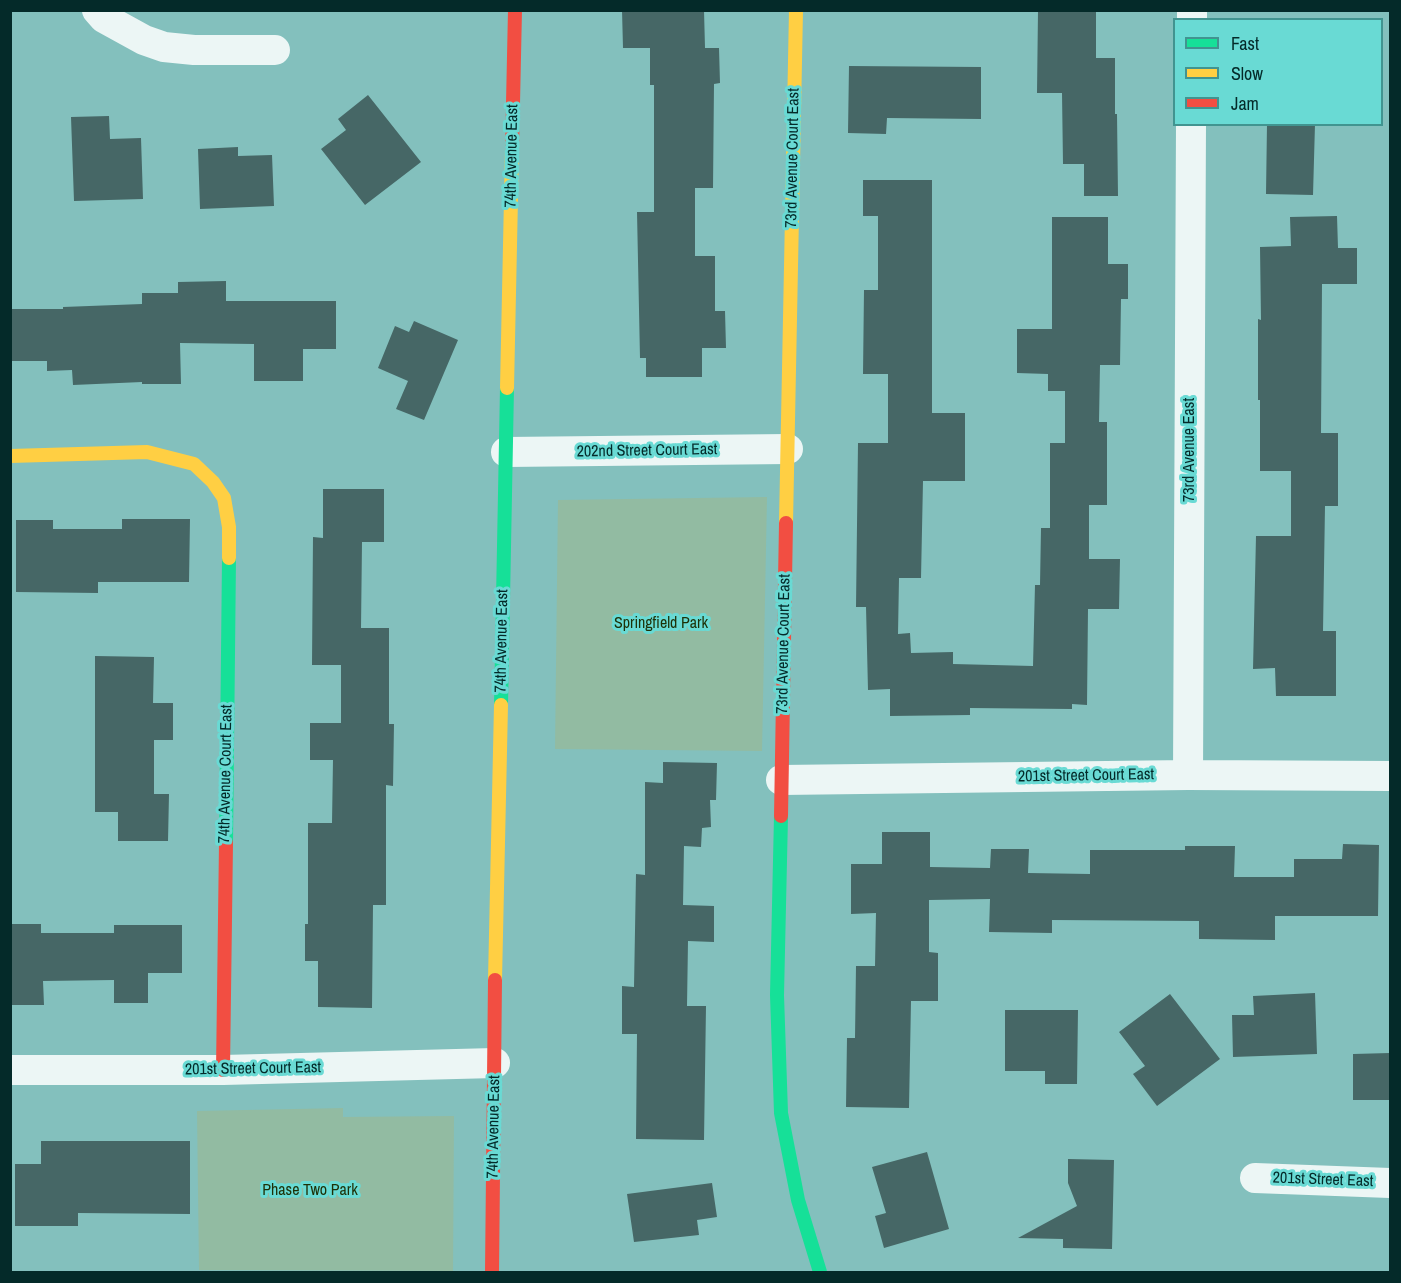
<!DOCTYPE html>
<style>
body{margin:0}
#map{position:relative;width:1401px;height:1283px;overflow:hidden;background:#83c0bd;font-family:"Archivo Narrow",sans-serif}
canvas{display:block}
.frame{position:absolute;inset:0;border:12px solid #042a29;pointer-events:none}
.legend{position:absolute;left:1173px;top:18px;width:210px;height:108px;box-sizing:border-box;background:#69dad4;border:2px solid #419490;margin:0;padding:8px 10px;list-style:none;font-size:18px;color:#042a29}
.legend li{display:flex;align-items:center;gap:12px;height:30px}
.legend b{width:30px;border:2px solid #419490}
</style>
<div id="map">
<canvas width="1401" height="1283"></canvas>
<div class="frame"></div>
<ul class="legend">
<li><b style="height:8px;background:#16e098"></b>Fast</li>
<li><b style="height:8px;background:#ffcf43"></b>Slow</li>
<li><b style="height:8px;background:#f24e42"></b>Jam</li>
</ul>
</div>
<script>
const ctx = document.querySelector('canvas').getContext('2d');
ctx.lineJoin = 'round';
function paint(path, color) { ctx.fillStyle = color; ctx.fill(path, 'evenodd'); }
const toPath = rows => new Path2D(rows.map(r => 'M' + r).join(''));
function stroke(path, color, width, dash) { ctx.strokeStyle = color; ctx.lineWidth = width; ctx.lineCap = dash ? 'butt' : 'round'; ctx.setLineDash(dash || []); ctx.stroke(path); }
function drawText(font, color, halo, rows, align = 'center') {
  ctx.font = font + ' "Archivo Narrow",sans-serif'; ctx.lineWidth = 6; ctx.setLineDash([]); ctx.textBaseline = 'middle'; ctx.strokeStyle = halo; ctx.fillStyle = color; for (const [text, x, y, turn = 0] of rows) {
    ctx.save(); ctx.translate(x, y); ctx.rotate((+turn || 0) * Math.PI / 180); ctx.textAlign = isNaN(turn) ? turn : align; if (halo) ctx.strokeText(text, 0, 0); ctx.fillText(text, 0, 0); ctx.restore();
  }
}
paint(toPath([
 [767,497,762,751,555,749,558,500],
 [343,1108,343,1117,454,1116,453,1271,199,1270,197,1111]
]), '#92bba2');
paint(toPath([
 [622,10,704,10,705,48,719,48,720,83,714,84,713,188,695,188,695,256,715,256,715,311,725,311,726,348,702,348,702,377,646,377,646,358,640,358,637,212,654,212,654,85,650,85,650,48,623,48],
 [1038,11,1096,11,1096,58,1115,58,1115,114,1117,114,1118,196,1084,196,1084,164,1063,164,1062,93,1037,93],
 [849,66,981,67,981,119,887,118,886,134,848,133],
 [368,95,421,162,365,205,321,149,346,130,338,119],
 [109,116,110,139,141,138,143,199,74,201,71,117],
 [1267,124,1315,124,1313,195,1266,194],
 [238,147,238,156,272,155,274,206,200,209,198,149],
 [863,180,932,180,932,413,965,413,965,481,923,481,921,578,899,578,898,634,910,633,911,653,953,652,953,664,1033,666,1035,585,1040,585,1041,528,1050,528,1050,443,1065,443,1065,391,1048,391,1048,374,1017,373,1017,329,1052,329,1052,217,1108,217,1108,264,1128,264,1128,299,1121,299,1120,365,1100,365,1099,422,1107,422,1107,505,1089,505,1089,559,1120,559,1119,609,1088,609,1087,705,1072,704,1072,709,970,708,970,715,890,716,890,689,868,690,866,607,856,607,858,443,888,443,888,374,863,374,864,290,878,290,878,216,863,216],
 [1337,216,1338,248,1357,248,1357,284,1322,284,1321,433,1338,433,1338,506,1325,506,1323,631,1336,631,1336,696,1276,696,1275,668,1253,669,1256,536,1291,536,1291,471,1260,471,1260,400,1258,400,1258,319,1261,320,1260,247,1291,246,1290,217],
 [226,281,226,301,336,301,336,349,303,349,303,381,254,381,254,344,180,343,181,384,142,384,142,382,73,385,72,370,47,371,47,361,10,361,10,309,63,309,63,307,142,304,142,293,178,293,178,282],
 [414,321,458,340,424,420,396,409,408,381,378,368,395,326,409,332],
 [323,489,384,489,384,542,362,542,361,628,389,628,389,724,394,724,393,786,386,785,386,905,373,905,372,1008,318,1007,318,961,305,961,305,924,308,924,308,823,332,823,333,760,310,760,310,723,341,723,341,665,312,665,313,537,323,538],
 [122,519,190,519,189,582,98,582,98,593,16,592,16,520,53,520,53,529,122,529],
 [95,656,154,657,153,703,173,703,173,740,154,740,154,794,169,794,168,841,118,841,118,812,95,812],
 [663,762,717,763,716,800,710,800,711,827,702,828,701,847,684,846,683,905,714,906,714,942,688,941,687,1006,706,1006,704,1140,636,1139,637,1034,622,1034,622,986,634,987,636,874,645,875,645,782,663,783],
 [882,832,930,832,930,867,990,868,991,849,1029,849,1028,873,1090,874,1090,850,1185,850,1185,846,1235,846,1234,877,1294,877,1294,859,1342,859,1343,844,1379,845,1378,916,1275,916,1275,940,1199,939,1199,921,1052,920,1052,933,989,932,990,899,929,900,929,952,938,953,938,1001,911,1001,909,1108,846,1107,847,1038,855,1038,856,966,875,966,876,913,851,914,851,864,882,864],
 [10,924,41,924,41,933,114,933,114,925,182,925,182,973,148,973,148,1003,114,1003,114,980,43,981,44,1005,10,1005],
 [1315,993,1317,1054,1233,1057,1232,1015,1254,1015,1253,996],
 [1170,994,1220,1059,1157,1106,1133,1074,1145,1066,1119,1032],
 [1005,1010,1078,1010,1077,1084,1045,1084,1045,1071,1005,1071],
 [1390,1053,1390,1100,1353,1100,1353,1054],
 [41,1141,190,1141,190,1214,78,1213,78,1226,15,1226,15,1164,41,1164],
 [927,1152,949,1229,884,1248,875,1216,886,1213,872,1167],
 [1068,1159,1114,1160,1112,1249,1063,1248,1063,1239,1018,1238,1077,1206,1068,1183],
 [712,1183,717,1217,697,1220,699,1235,634,1242,627,1194]
]), '#466766');
stroke(toPath([
 [97,10,104,18,144,40,164,47,194,50,275,50],
 [1192,20,1192,10],
 [506,452,788,449],
 [1188,775,1191,124],
 [781,780,1188,775,1390,776],
 [10,1070,223,1070,495,1063],
 [1255,1178,1390,1183]
]), '#ecf6f5', 30);
stroke(toPath([
 [501,705,507,388],
 [781,816,777,995,781,1113,798,1200,820,1272],
 [226,843,229,558]
]), '#16e098', 14);
stroke(toPath([
 [507,388,512,150],
 [10,456,147,452,194,464,213,482,224,498,229,527,229,558],
 [786,523,796,10],
 [495,980,501,705]
]), '#ffcf43', 14);
stroke(toPath([
 [512,150,515,10],
 [781,816,786,523],
 [223,1070,226,843],
 [492,1272,495,980]
]), '#f24e42', 14);
drawText('16px', '#042a29', '#69dad4', [
 ["74th Avenue East",512,156,-89],
 ["73rd Avenue Court East",793,158,-89],
 ["73rd Avenue East",1190,450,-90],
 ["202nd Street Court East",647,451,-1],
 ["74th Avenue East",502,641,-89],
 ["73rd Avenue Court East",784,644,-89],
 ["74th Avenue Court East",226,774,-89],
 ["201st Street Court East",1086,776,-1],
 ["201st Street Court East",253,1069,-1],
 ["74th Avenue East",494,1127,-89],
 ["201st Street East",1323,1180,2]
]);
drawText('16px', '#1e3007', '#69dad4', [
 ["Springfield Park",661,624],
 ["Phase Two Park",310,1191]
]);
</script>
